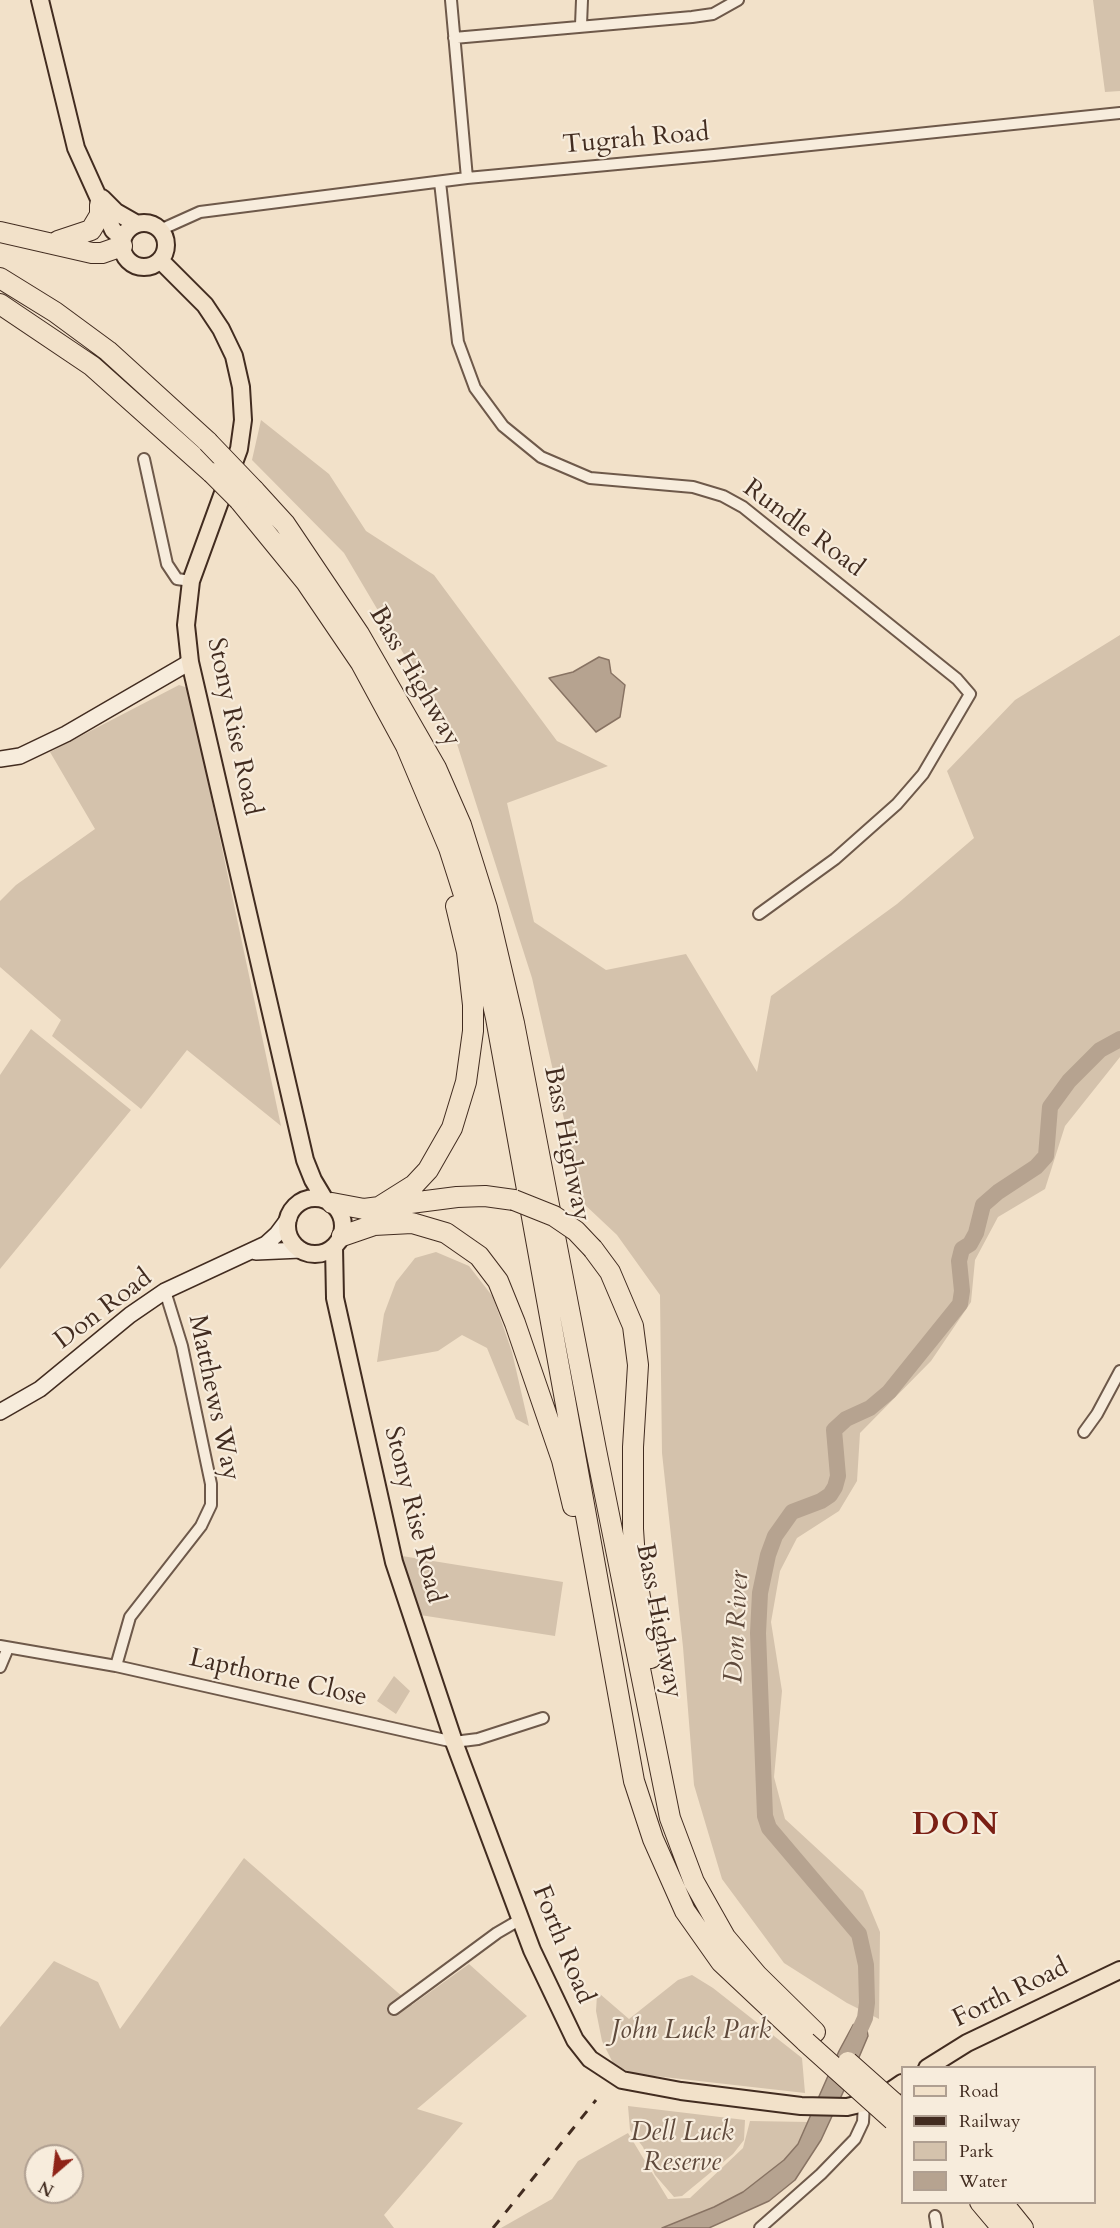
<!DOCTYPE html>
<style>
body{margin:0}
#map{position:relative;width:1120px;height:2228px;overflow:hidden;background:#f2e1c9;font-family:Cardo,serif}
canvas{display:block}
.legend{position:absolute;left:901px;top:2066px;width:195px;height:138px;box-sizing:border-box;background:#f7ecdc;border:2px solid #af9f91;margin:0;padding:8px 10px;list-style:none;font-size:18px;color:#422c20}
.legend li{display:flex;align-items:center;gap:12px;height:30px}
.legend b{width:30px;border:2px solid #af9f91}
.north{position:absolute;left:24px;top:2144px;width:60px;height:60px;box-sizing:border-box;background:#f7ecdc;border:2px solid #af9f91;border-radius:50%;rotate:208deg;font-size:16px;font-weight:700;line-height:24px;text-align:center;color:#422c20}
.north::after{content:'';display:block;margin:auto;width:21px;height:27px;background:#8f2418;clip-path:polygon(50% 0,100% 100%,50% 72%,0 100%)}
</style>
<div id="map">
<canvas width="1120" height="2228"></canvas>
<ul class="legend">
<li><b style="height:8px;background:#f2e1c9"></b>Road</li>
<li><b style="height:8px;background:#422c20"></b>Railway</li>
<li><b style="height:16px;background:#d4c2ac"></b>Park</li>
<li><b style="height:16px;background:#b6a390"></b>Water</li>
</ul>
<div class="north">N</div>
</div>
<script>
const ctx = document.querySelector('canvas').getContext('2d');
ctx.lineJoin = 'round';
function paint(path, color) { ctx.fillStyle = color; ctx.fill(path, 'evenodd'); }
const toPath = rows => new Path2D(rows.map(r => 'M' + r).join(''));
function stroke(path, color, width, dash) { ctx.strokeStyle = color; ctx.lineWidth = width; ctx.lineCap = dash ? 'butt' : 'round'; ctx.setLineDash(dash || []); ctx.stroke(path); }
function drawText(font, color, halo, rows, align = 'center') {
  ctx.font = font + ' Cardo,serif'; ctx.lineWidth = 4.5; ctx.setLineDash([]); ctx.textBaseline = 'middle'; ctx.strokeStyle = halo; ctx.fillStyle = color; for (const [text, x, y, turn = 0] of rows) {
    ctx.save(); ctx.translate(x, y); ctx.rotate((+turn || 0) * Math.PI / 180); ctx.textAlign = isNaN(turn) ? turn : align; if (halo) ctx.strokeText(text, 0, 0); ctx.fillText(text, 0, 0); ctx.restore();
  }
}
paint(toPath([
 [1093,0,1120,0,1120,91,1105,92],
 [261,420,329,474,366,531,434,575,557,741,608,766,507,803,534,922,606,970,686,954,757,1072,771,996,897,904,974,838,947,771,1015,700,1120,635,1120,1057,1065,1126,1045,1189,998,1217,975,1260,971,1302,931,1361,860,1433,857,1481,839,1511,797,1538,780,1571,771,1622,782,1691,774,1777,785,1819,863,1891,880,1932,879,2019,847,2003,784,1963,722,1879,694,1785,683,1647,662,1453,660,1295,617,1235,583,1203,532,978,457,744,344,553,252,460],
 [179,685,188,688,281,1126,187,1050,141,1109,52,1036,61,1020,0,967,0,901,16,885,95,829,50,752],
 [31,1029,131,1110,0,1269,0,1075],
 [436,1252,469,1266,493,1297,512,1352,529,1426,516,1419,487,1348,462,1335,438,1351,377,1362,384,1314,396,1282,415,1258],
 [402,1556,563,1582,555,1636,420,1615],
 [394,1676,410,1691,396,1714,377,1701],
 [244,1858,412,2005,469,1964,527,2016,417,2109,463,2123,384,2215,394,2228,0,2228,0,2027,54,1961,98,1982,120,2029],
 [36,2156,72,2156,72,2192,36,2192],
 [692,1975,713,1988,802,2058,805,2093,655,2076,645,2078,614,2065,602,2041,596,2011,597,1995,600,1994,629,2019,678,1980],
 [628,2106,745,2120,744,2140,733,2154,682,2196,674,2197,655,2175,643,2147,630,2130],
 [750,2121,809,2122,798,2144,784,2160,743,2192,715,2207,662,2228,501,2228,552,2199,578,2161,628,2133,668,2199,690,2198,743,2148]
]), '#d4c2ac');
const water = toPath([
 [599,657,609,660,611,673,625,685,620,717,596,732,549,678,573,672,599,657],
 [865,2018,868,2036,857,2062,821,2140,795,2180,769,2201,709,2228,662,2228,714,2207,743,2192,784,2160,798,2144,839,2051,853,2025,865,2018]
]);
paint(water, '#b6a390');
stroke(water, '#887363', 1.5);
stroke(toPath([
 [856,2038,865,2018,867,2003,866,1965,859,1934,769,1828,765,1816,758,1633,760,1593,768,1555,775,1536,792,1512,821,1501,830,1495,835,1487,838,1476,834,1430,846,1419,870,1408,889,1392,960,1304,962,1291,959,1261,962,1249,970,1244,976,1233,983,1205,998,1192,1036,1167,1046,1156,1050,1107,1069,1081,1100,1050,1120,1039]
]), '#b6a390', 16);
const street = toPath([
 [451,0,467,178],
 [581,25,582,0],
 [454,38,692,17,713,14,738,0],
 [440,182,458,342,475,388,503,426,541,457,590,478,693,487,723,496,743,507,957,679,970,694,923,774,897,804,835,859,759,914],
 [160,230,200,212,467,178,714,155,1120,113],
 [144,459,167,564,177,579,191,581],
 [1084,1432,1097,1414,1120,1371],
 [0,1646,116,1666,454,1742,478,1739,543,1718],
 [116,1666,130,1617,201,1526,211,1505,211,1484,182,1346,165,1291],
 [0,1667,8,1648],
 [394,2009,497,1933,521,1919],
 [935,2216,937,2228],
 [760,2228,821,2174,855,2139,863,2122,864,2103]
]);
const secondary = toPath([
 [0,759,20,756,66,734,190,662],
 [256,1252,301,1250],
 [0,1412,40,1389,130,1315,165,1291,266,1244,277,1234,289,1218]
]);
const primary = toPath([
 [40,0,76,148,113,230,123,239],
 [102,198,116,212,137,224],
 '122 245a22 22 0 1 1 44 0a22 22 0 1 1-44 0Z',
 [160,260,205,305,221,329,234,356,241,387,243,420,239,449,191,581,186,625,190,662,305,1160,313,1180,325,1200],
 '287 1226a28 28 0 1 1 56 0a28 28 0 1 1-56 0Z',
 [334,1247,335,1298,394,1562,454,1742,532,1950,575,2040,590,2059,622,2080,681,2091,801,2106,847,2107,877,2100,902,2083],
 [927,2068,967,2043,1120,1970]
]);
const highway = toPath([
 [0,232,92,253,102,253,122,246],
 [58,241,91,230,100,215,100,205],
 [0,278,55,312,108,351,208,442],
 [0,304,92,366,212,473],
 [254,490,285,524,359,634,436,768,461,825,487,908,514,1023,596,1450,670,1818,694,1882,725,1937,757,1975,815,2032],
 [239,500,306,582,361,663,406,746,449,848,479,942,496,1018,634,1781,653,1839,685,1911,721,1962,806,2042],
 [332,1203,364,1209,457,1197,485,1196,514,1200],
 [379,1207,414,1185,428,1170,452,1128,466,1082,473,1031,473,1005,467,952,456,906],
 [342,1236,374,1225,412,1223,446,1233,479,1256,498,1281,515,1323,562,1460,573,1506],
 [593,1249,610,1272,633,1326,638,1365,633,1447,633,1529,636,1575,651,1658],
 [980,2202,1002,2228],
 [1002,2202,1023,2228]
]);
stroke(street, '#6e594a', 14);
stroke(secondary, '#422c20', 18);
stroke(primary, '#422c20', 20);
stroke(highway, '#422c20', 22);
stroke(street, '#f7ecdc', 10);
stroke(secondary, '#f7ecdc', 15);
stroke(primary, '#f2e1c9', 16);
stroke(highway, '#f2e1c9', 20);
stroke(toPath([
 [493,2228,596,2100]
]), '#422c20', 3, [10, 10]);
const highwayBridge = toPath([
 [208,442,254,490],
 [212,473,239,500],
 [514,1200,554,1216,576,1231,593,1249],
 [806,2042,893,2120],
 [848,2062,902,2110]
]);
stroke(highwayBridge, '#422c20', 22, []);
stroke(highwayBridge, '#f2e1c9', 20);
drawText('26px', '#422c20', '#f7ecdc', [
 ["Tugrah Road",636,140,-5],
 ["Rundle Road",803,529,37],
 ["Bass Highway",414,677,60],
 ["Stony Rise Road",233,727,78],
 ["Bass Highway",566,1144,79],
 ["Don Road",104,1310,-37],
 ["Matthews Way",213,1398,78],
 ["Stony Rise Road",413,1515,76],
 ["Bass Highway",658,1621,79],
 ["Lapthorne Close",278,1679,13],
 ["Forth Road",562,1945,68],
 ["Forth Road",1011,1994,-26]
]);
drawText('italic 26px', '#5f4a3c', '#f7ecdc', [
 ["John Luck Park",691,2032],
 ["Dell Luck",682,2134],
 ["Reserve",682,2164]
]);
drawText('italic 27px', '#5f4a3c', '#f7ecdc', [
 ["Don River",738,1627,-87]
]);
ctx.letterSpacing = '1.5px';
drawText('bold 32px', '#7a1f14', '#f7ecdc', [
 ["DON",956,1827]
]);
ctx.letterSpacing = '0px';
</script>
